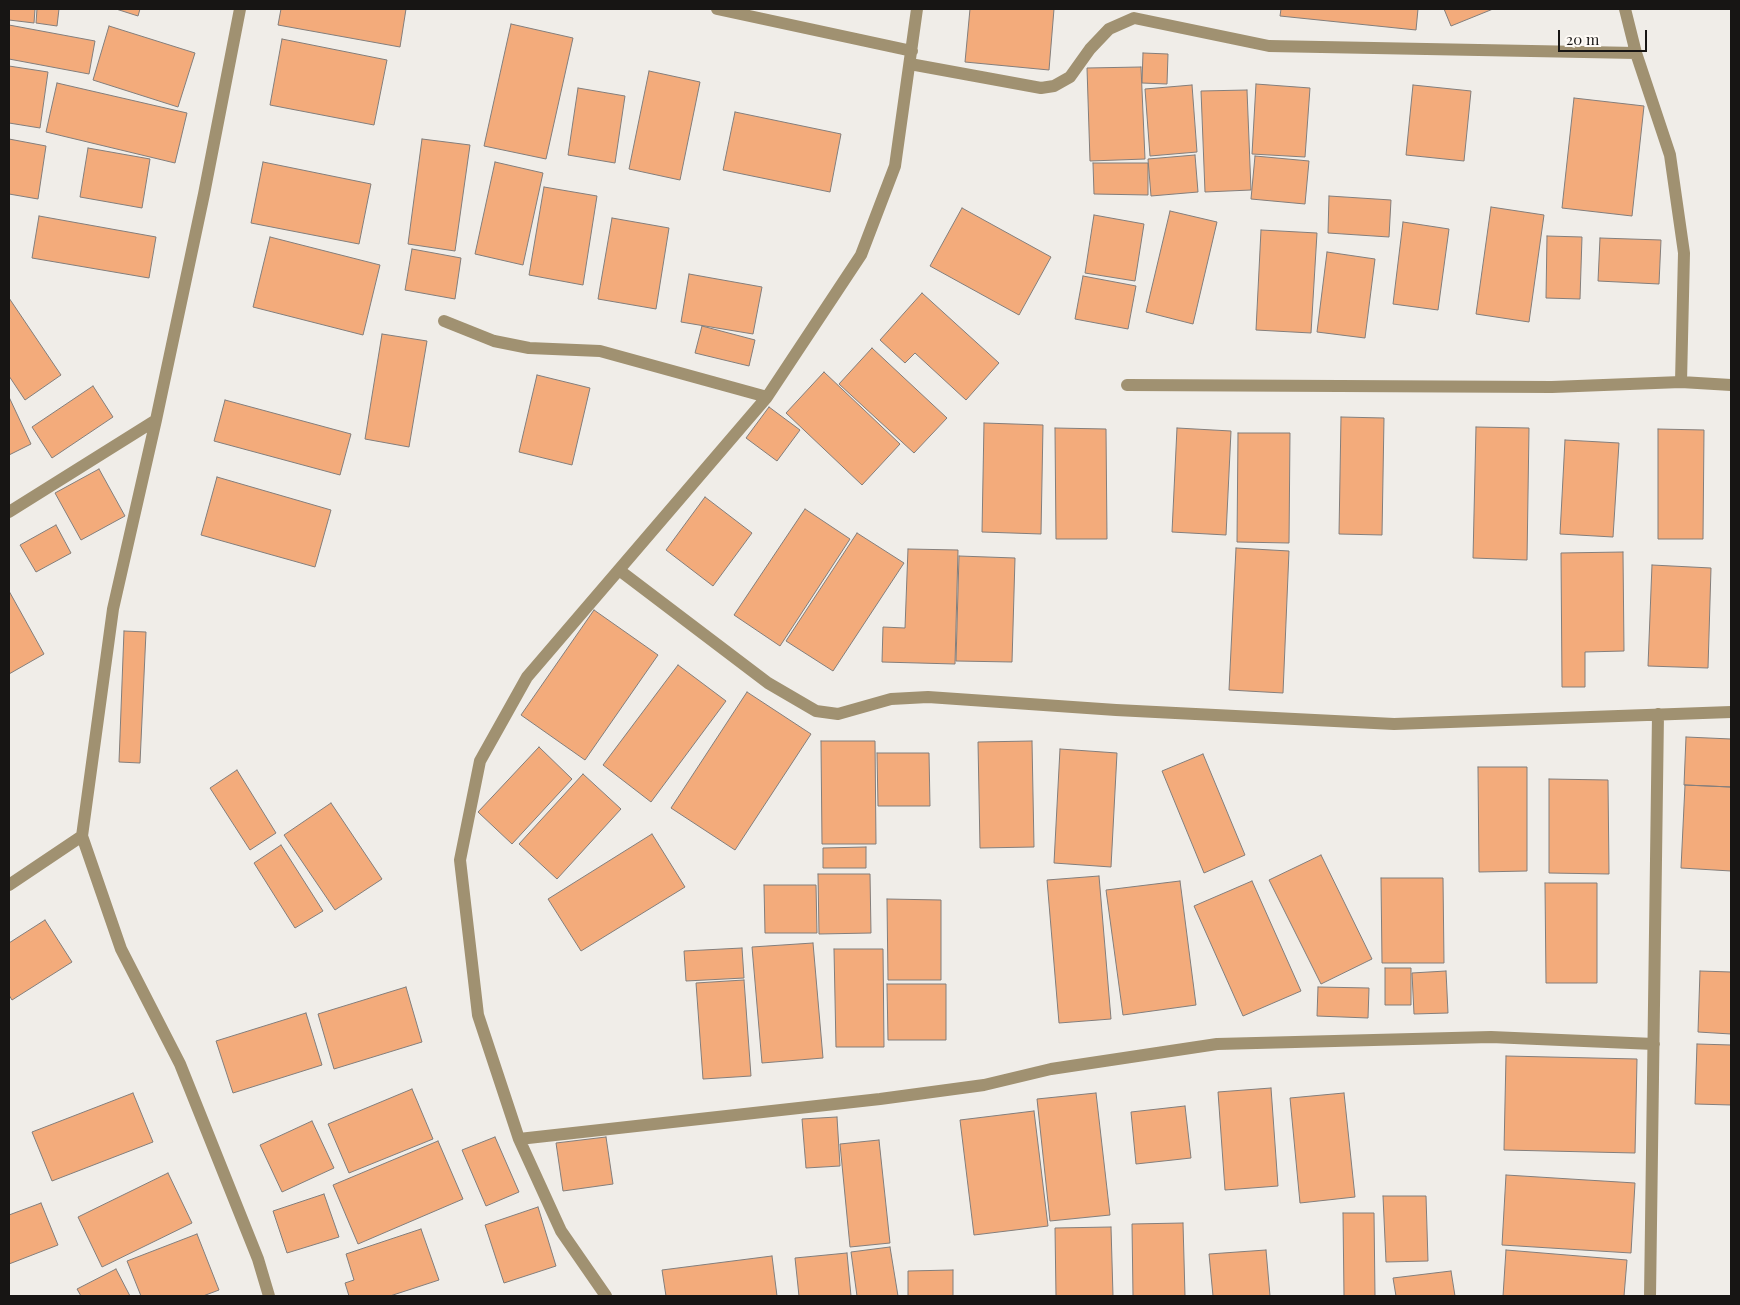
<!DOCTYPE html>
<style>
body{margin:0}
#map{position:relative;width:1740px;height:1305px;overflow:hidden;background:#f0ede8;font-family:"Playfair Display",serif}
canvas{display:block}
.frame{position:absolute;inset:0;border:10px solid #171514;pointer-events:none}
.scale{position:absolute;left:1558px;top:30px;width:89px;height:22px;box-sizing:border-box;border:2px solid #171514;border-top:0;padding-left:6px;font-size:15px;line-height:18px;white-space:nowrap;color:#171514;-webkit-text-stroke:4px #fefaf5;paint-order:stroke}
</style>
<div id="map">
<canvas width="1740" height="1305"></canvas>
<div class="frame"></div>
<div class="scale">20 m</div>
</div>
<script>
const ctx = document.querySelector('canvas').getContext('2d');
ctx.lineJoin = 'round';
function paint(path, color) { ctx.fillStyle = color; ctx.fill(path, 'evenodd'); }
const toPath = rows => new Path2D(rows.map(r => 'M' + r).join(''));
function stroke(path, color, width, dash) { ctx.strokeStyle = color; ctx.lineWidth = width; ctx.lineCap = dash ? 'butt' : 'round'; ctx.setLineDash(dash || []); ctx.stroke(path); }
const building = toPath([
 [9,9,35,9,34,23,9,20,9,9],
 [37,9,59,9,57,26,36,23,37,9],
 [116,9,140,9,138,16,116,9],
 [281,9,406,9,400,47,278,25,281,9],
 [970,9,1054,9,1049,70,965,62,970,9],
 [1281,9,1418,9,1416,30,1280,16,1281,9],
 [1444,9,1493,9,1451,26,1444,9],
 [511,24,573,38,546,159,484,146,511,24],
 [9,25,95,41,89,74,9,59,9,25],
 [109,26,195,53,178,107,93,80,109,26],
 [282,39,387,60,374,125,270,105,282,39],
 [1143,53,1168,54,1167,84,1142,83,1143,53],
 [9,66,48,72,40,128,9,123,9,66],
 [1141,67,1145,159,1090,161,1087,68,1141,67],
 [649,71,700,82,680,180,629,169,649,71],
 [57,83,187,113,175,163,46,132,57,83],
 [1256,84,1310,88,1305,157,1252,154,1256,84],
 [1192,85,1197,152,1150,156,1145,89,1192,85],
 [1413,85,1471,91,1464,161,1406,155,1413,85],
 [578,88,625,96,615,163,568,155,578,88],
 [1247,90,1251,190,1205,192,1201,91,1247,90],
 [1574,98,1644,106,1632,216,1562,208,1574,98],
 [735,112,841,134,830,192,723,170,735,112],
 [9,139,46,146,38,199,9,194,9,139],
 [422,139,470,145,455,251,408,244,422,139],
 [88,148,150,159,142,208,80,197,88,148],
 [1195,155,1198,192,1151,196,1148,159,1195,155],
 [1255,156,1309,161,1305,204,1251,199,1255,156],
 [263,162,371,184,359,244,251,223,263,162],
 [495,162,543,173,523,265,475,254,495,162],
 [1093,163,1148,163,1148,195,1094,194,1093,163],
 [544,187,597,196,583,285,529,275,544,187],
 [1329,196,1391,200,1389,237,1328,233,1329,196],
 [1491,207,1544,215,1529,322,1476,314,1491,207],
 [962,208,1051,257,1019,315,930,266,962,208],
 [1170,211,1217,222,1193,324,1146,312,1170,211],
 [1094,215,1144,224,1135,281,1085,273,1094,215],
 [39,216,156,237,149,278,32,258,39,216],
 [612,218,669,228,656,309,598,299,612,218],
 [1403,222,1449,229,1438,310,1393,304,1403,222],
 [1261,230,1317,233,1311,333,1256,330,1261,230],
 [1547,236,1582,237,1580,299,1546,298,1547,236],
 [270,237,380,265,363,335,253,307,270,237],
 [1600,238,1661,240,1659,284,1598,281,1600,238],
 [412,249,461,258,455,299,405,290,412,249],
 [1327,252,1375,259,1365,338,1317,332,1327,252],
 [689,274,762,287,753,334,681,322,689,274],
 [1083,276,1136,286,1128,329,1075,319,1083,276],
 [922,293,999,363,966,400,915,353,905,363,880,340,922,293],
 [9,298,61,375,25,400,9,376,9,298],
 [702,326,755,340,749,366,695,353,702,326],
 [382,334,427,341,409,447,365,439,382,334],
 [872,348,947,418,914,453,839,384,872,348],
 [824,372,900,444,862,485,786,413,824,372],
 [537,375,590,388,572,465,519,452,537,375],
 [93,386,113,417,52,458,32,427,93,386],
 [9,397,31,444,9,455,9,397],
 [225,400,351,434,340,475,214,441,225,400],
 [769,407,800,430,777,461,746,438,769,407],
 [1341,417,1384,418,1382,535,1339,534,1341,417],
 [984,423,1043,425,1041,534,982,532,984,423],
 [1476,427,1529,428,1527,560,1473,558,1476,427],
 [1055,428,1106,429,1107,539,1056,539,1055,428],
 [1177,428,1231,431,1226,535,1172,532,1177,428],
 [1658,429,1704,430,1703,539,1658,539,1658,429],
 [1238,433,1290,433,1289,543,1237,542,1238,433],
 [1565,440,1619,443,1613,537,1560,534,1565,440],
 [99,469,125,516,81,540,55,493,99,469],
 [217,477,331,510,315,567,201,535,217,477],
 [705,497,752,533,713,586,666,550,705,497],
 [805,509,850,539,780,646,734,615,805,509],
 [56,525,71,553,36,572,20,545,56,525],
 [857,533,904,563,833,671,786,641,857,533],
 [1236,548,1289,551,1283,693,1229,690,1236,548],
 [908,549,958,550,955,664,882,662,883,627,905,628,908,549],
 [1623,552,1624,651,1585,652,1585,687,1562,687,1561,553,1623,552],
 [959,556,1015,558,1012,662,956,661,959,556],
 [1652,565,1711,568,1708,668,1648,666,1652,565],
 [9,591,44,654,9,674,9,591],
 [594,610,658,655,585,760,521,715,594,610],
 [124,631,146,632,140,763,119,762,124,631],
 [678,665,726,701,651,802,603,765,678,665],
 [747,692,811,734,735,850,671,808,747,692],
 [1686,737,1731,739,1731,787,1684,785,1686,737],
 [821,741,875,741,876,844,822,844,821,741],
 [1032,741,1034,847,980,848,978,742,1032,741],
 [539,747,572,779,512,844,478,812,539,747],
 [1060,749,1117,753,1111,867,1054,863,1060,749],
 [877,753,929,753,930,806,878,806,877,753],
 [1203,754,1245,855,1204,873,1162,771,1203,754],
 [1478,767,1527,767,1527,871,1479,872,1478,767],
 [237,770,276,833,250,850,210,788,237,770],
 [583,774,621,809,557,879,519,844,583,774],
 [1549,779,1608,780,1609,874,1549,873,1549,779],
 [1685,785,1731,787,1731,871,1681,868,1685,785],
 [331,803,382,879,335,910,284,835,331,803],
 [652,834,685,887,581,951,548,899,652,834],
 [281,845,323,911,295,928,254,863,281,845],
 [866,847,866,868,823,868,823,848,866,847],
 [1321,855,1372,959,1321,984,1269,880,1321,855],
 [818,874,870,874,871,933,819,934,818,874],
 [1099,876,1111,1019,1059,1023,1047,880,1099,876],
 [1381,878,1443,878,1444,963,1382,963,1381,878],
 [1180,881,1196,1005,1123,1015,1106,890,1180,881],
 [1252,881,1301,991,1243,1016,1194,906,1252,881],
 [1545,883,1597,883,1597,983,1546,983,1545,883],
 [764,885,816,885,817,933,765,933,764,885],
 [887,899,941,900,941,980,888,980,887,899],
 [45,920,72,962,12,1000,9,995,9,943,45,920],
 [813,943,823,1058,762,1063,752,947,813,943],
 [742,948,744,978,686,981,684,951,742,948],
 [834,949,883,949,884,1047,836,1047,834,949],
 [1385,968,1411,968,1411,1005,1385,1005,1385,968],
 [1446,971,1448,1013,1414,1014,1412,973,1446,971],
 [1700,971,1731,972,1731,1034,1698,1032,1700,971],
 [744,980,751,1076,703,1079,696,983,744,980],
 [887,984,946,984,946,1040,888,1040,887,984],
 [406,987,422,1042,334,1069,318,1014,406,987],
 [1318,987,1369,988,1368,1018,1317,1016,1318,987],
 [306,1013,322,1065,233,1093,216,1041,306,1013],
 [1697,1044,1731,1045,1731,1105,1695,1104,1697,1044],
 [1506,1056,1637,1059,1635,1153,1504,1150,1506,1056],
 [1271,1088,1278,1186,1225,1190,1218,1092,1271,1088],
 [412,1089,433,1139,349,1173,328,1124,412,1089],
 [133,1093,153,1142,52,1181,32,1132,133,1093],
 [1096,1093,1110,1215,1050,1221,1037,1099,1096,1093],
 [1344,1093,1355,1197,1300,1203,1290,1098,1344,1093],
 [1185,1106,1191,1158,1136,1164,1131,1112,1185,1106],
 [1034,1111,1048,1226,974,1235,960,1120,1034,1111],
 [837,1117,840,1166,806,1168,802,1119,837,1117],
 [312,1121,334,1168,282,1192,260,1145,312,1121],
 [495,1137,519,1192,486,1206,462,1150,495,1137],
 [606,1137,613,1184,563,1191,556,1143,606,1137],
 [879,1140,890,1243,850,1247,840,1144,879,1140],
 [438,1141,463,1199,358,1244,333,1185,438,1141],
 [168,1173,192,1223,102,1267,78,1217,168,1173],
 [1506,1175,1635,1183,1631,1253,1502,1245,1506,1175],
 [324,1194,339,1237,287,1253,273,1211,324,1194],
 [1383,1196,1426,1196,1428,1261,1386,1262,1383,1196],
 [41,1203,58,1245,9,1264,9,1215,41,1203],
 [538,1207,556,1266,504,1283,485,1225,538,1207],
 [1343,1213,1374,1213,1375,1296,1344,1296,1343,1213],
 [1183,1223,1185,1296,1133,1296,1132,1224,1183,1223],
 [1111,1227,1113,1296,1056,1296,1055,1228,1111,1227],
 [421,1229,439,1280,390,1296,349,1296,345,1283,354,1280,346,1254,421,1229],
 [197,1234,219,1290,203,1296,141,1296,127,1261,197,1234],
 [890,1247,898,1296,857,1296,851,1252,890,1247],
 [1266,1250,1270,1296,1213,1296,1209,1254,1266,1250],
 [1506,1250,1627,1260,1624,1296,1503,1296,1506,1250],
 [847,1253,851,1296,799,1296,795,1258,847,1253],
 [772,1256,777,1296,666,1296,662,1270,772,1256],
 [116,1269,130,1296,81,1296,77,1289,116,1269],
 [953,1270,953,1296,908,1296,908,1271,953,1270],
 [1451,1271,1455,1296,1396,1296,1393,1278,1451,1271]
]);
paint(building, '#f3ab7b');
stroke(building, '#837e7b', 1);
stroke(toPath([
 [240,9,204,194,156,420,113,609,82,836,121,949,180,1064,258,1259,269,1296],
 [717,9,912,51],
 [1625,9,1636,53,1670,155,1684,253,1681,382],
 [910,64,1041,88,1054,86,1070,77,1090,49,1109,29,1134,18,1269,46,1636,53],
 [444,321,494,341,529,348,600,351,767,397],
 [1127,385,1552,387,1681,382,1731,385],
 [9,512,156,420],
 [619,570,768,683,816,711,838,714,891,699,928,697,1116,710,1394,724,1731,712],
 [9,885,82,836],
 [519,1139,880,1099,984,1085,1051,1069,1217,1044,1491,1037,1654,1044],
 [606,1296,561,1231,519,1139,478,1015,460,860,480,761,527,677,767,397,861,255,895,166,917,9],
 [1650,1296,1658,714]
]), '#a09171', 12);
</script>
